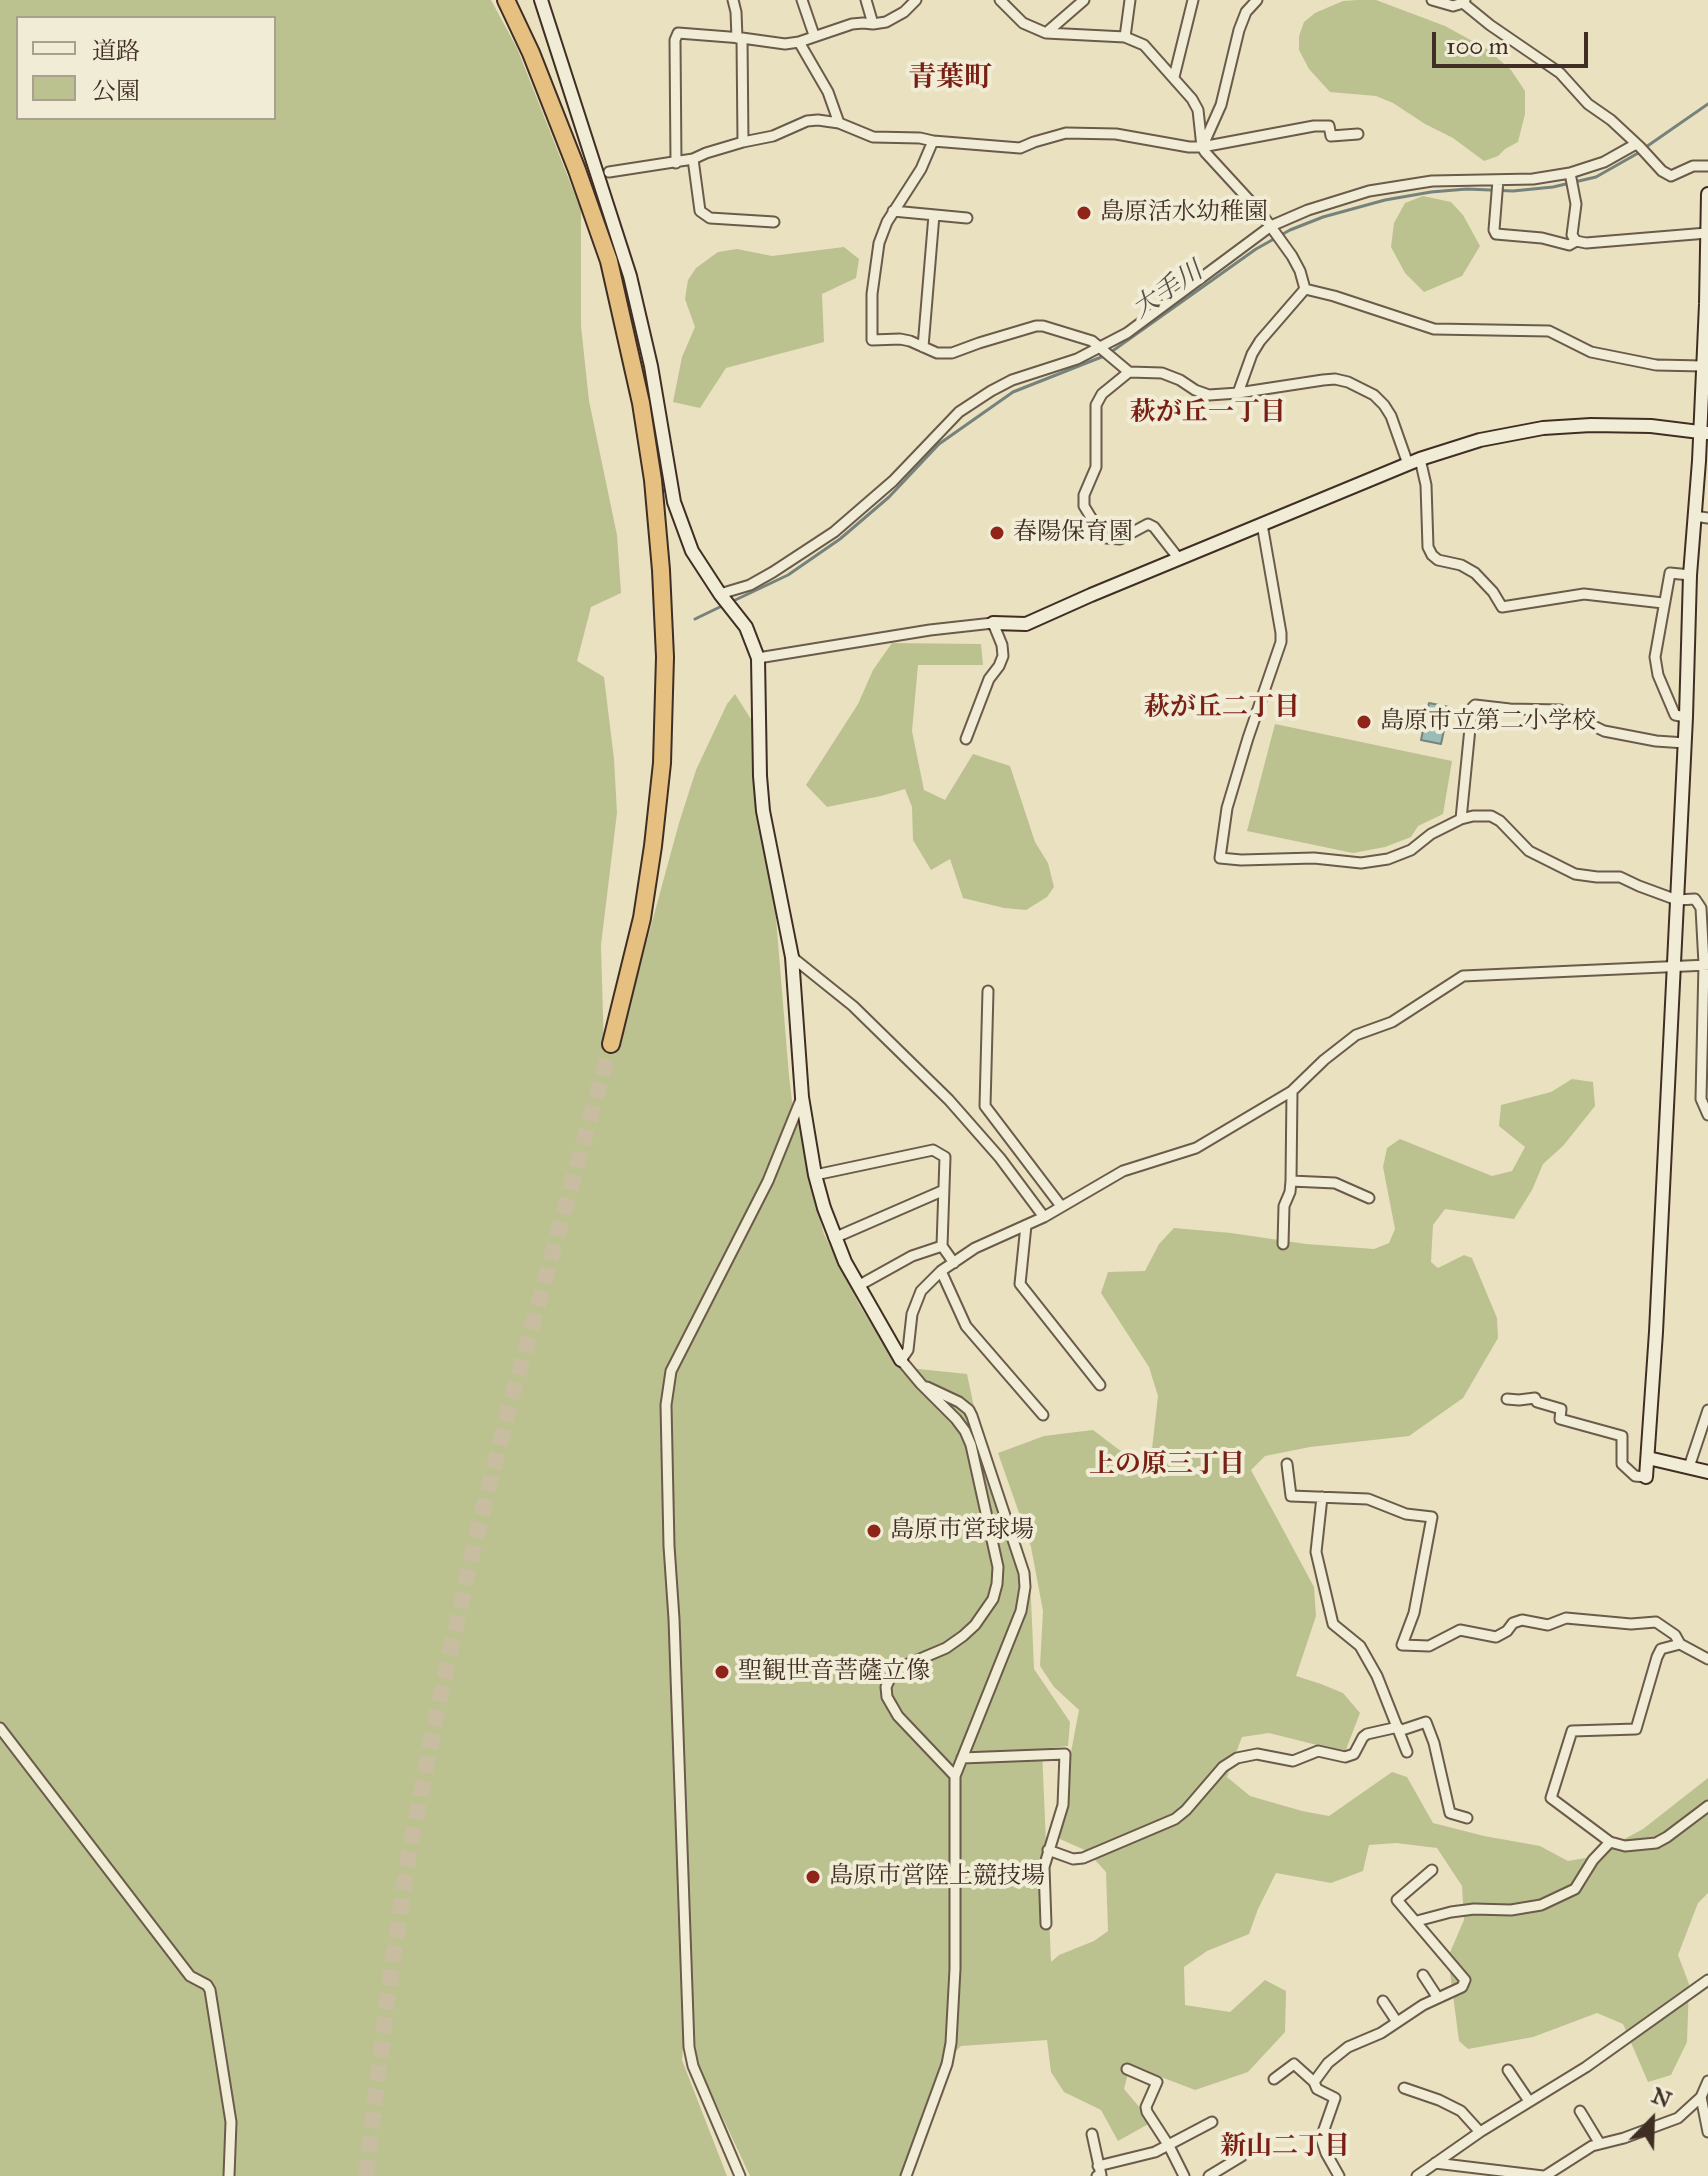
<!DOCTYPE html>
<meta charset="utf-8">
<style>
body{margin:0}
#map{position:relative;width:1708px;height:2176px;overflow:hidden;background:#eae1c0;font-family:"IM FELL Great Primer","Noto Serif JP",serif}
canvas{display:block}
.legend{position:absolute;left:16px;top:16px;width:260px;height:104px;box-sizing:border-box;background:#f1ecd6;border:2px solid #aaa08f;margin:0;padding:10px 14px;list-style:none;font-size:24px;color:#402e24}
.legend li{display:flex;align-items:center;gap:16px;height:40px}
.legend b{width:40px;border:2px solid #aaa08f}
.north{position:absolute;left:1612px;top:2080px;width:80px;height:80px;-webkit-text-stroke:6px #f1ecd6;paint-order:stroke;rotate:23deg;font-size:22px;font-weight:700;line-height:32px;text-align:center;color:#402e24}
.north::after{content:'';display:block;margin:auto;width:28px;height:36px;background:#402e24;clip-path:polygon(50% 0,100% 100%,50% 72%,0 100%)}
.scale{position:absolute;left:1432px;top:32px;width:156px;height:36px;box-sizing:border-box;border:4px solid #402e24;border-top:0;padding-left:10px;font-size:24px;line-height:28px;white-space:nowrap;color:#402e24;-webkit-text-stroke:6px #f1ecd6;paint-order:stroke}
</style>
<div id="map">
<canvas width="1708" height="2176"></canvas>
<ul class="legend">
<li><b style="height:10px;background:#f1ecd6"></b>道路</li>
<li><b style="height:22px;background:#bbc290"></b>公園</li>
</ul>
<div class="north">N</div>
<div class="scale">100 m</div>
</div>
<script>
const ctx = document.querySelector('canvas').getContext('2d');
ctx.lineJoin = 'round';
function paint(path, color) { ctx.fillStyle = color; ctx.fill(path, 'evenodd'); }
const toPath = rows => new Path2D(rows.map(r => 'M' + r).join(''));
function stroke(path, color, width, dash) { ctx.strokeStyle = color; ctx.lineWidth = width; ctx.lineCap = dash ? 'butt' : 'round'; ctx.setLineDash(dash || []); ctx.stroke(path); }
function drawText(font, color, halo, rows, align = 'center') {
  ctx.font = font + ' "IM FELL Great Primer","Noto Serif JP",serif'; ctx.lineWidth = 8; ctx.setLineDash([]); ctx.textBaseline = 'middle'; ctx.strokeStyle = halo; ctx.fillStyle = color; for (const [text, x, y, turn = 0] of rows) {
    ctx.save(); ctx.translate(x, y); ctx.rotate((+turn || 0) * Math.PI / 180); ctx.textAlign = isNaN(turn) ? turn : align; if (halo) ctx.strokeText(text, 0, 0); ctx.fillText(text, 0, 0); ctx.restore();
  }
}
paint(toPath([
 [0,0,491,0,517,48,581,210,581,326,589,401,617,535,621,593,591,607,577,661,604,677,614,759,617,813,601,945,604,1051,619,1043,679,823,696,770,727,704,735,694,754,724,775,906,789,1076,795,1125,798,1119,809,1179,824,1234,860,1306,899,1367,967,1374,974,1407,1030,1575,1034,1669,1070,1722,1068,1746,1042,1749,1051,1962,1059,1955,1094,1941,1108,1931,1106,1872,1087,1851,1060,1839,1059,1815,1079,1710,1054,1687,1040,1666,1043,1611,1031,1547,998,1453,1044,1436,1093,1430,1118,1449,1135,1459,1148,1459,1152,1449,1158,1396,1149,1367,1101,1293,1108,1272,1145,1271,1159,1244,1174,1228,1231,1233,1306,1244,1374,1249,1389,1243,1395,1229,1383,1167,1387,1148,1400,1139,1492,1176,1512,1171,1525,1147,1499,1126,1501,1105,1551,1092,1572,1079,1593,1082,1595,1106,1563,1146,1543,1164,1532,1190,1514,1219,1445,1209,1433,1225,1431,1262,1438,1268,1464,1255,1472,1258,1497,1318,1498,1338,1463,1398,1409,1436,1310,1447,1265,1456,1251,1470,1314,1587,1316,1616,1296,1676,1321,1684,1343,1693,1360,1713,1345,1752,1269,1733,1242,1737,1227,1777,1250,1796,1302,1811,1329,1816,1392,1772,1407,1777,1433,1823,1484,1836,1540,1846,1568,1861,1591,1857,1643,1829,1708,1778,1708,1893,1698,1903,1678,1955,1689,1984,1687,2042,1671,2075,1648,2082,1623,2024,1597,2013,1533,2037,1468,2049,1459,2041,1448,1957,1464,1920,1462,1886,1437,1848,1396,1843,1369,1845,1363,1871,1331,1883,1276,1873,1258,1909,1249,1934,1207,1951,1184,1967,1185,2005,1230,2012,1265,1980,1286,1991,1285,2032,1248,2072,1195,2090,1143,2070,1128,2073,1124,2089,1152,2122,1118,2141,1101,2110,1064,2092,1051,2072,1047,2040,961,2046,943,2064,900,2176,750,2176,699,2067,693,2047,690,1964,682,2060,727,2176,0,2176],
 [18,18,274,18,274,118,18,118],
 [1357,0,1376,0,1445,26,1487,49,1511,70,1525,91,1525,114,1518,142,1505,149,1498,156,1484,161,1453,138,1425,124,1393,103,1376,96,1330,92,1309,69,1299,50,1299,36,1304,22,1315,13,1343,1],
 [1423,196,1451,202,1463,215,1480,246,1462,276,1424,292,1405,273,1391,247,1394,223,1405,203],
 [844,247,859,259,856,278,822,294,824,342,726,368,700,408,673,402,682,357,695,327,685,299,688,280,696,268,718,252,737,249,772,256],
 [892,643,981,644,983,665,918,665,912,731,924,790,945,800,973,754,1010,766,1035,842,1048,863,1054,887,1047,897,1026,910,1004,908,963,898,950,859,931,870,913,840,912,807,905,789,881,796,827,807,806,785,858,704,873,670],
 [1275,724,1452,761,1443,814,1418,826,1411,837,1385,847,1353,853,1247,831]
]), '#bbc290');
const water = toPath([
 [1429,703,1449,707,1441,744,1421,740,1429,703]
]);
paint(water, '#9abcb9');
stroke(water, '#76837d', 2);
stroke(toPath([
 [1646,147,1708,104],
 [1111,352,1256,249,1290,230,1323,217,1385,200,1431,192,1467,189,1513,191,1553,187,1596,177,1640,152],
 [731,602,788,575,840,539,889,497,939,444,1013,392,1104,356],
 [695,619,724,605]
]), '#76837d', 3);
stroke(toPath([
 [366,2176,387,2001,408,1858,437,1712,473,1549,509,1408,611,1044]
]), '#c8bda1', 16, [16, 8]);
const street = toPath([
 [733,0,736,12,737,38],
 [802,0,814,35],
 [866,0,873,24],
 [1000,0,1023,23,1046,33,1125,37,1144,45,1192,99,1198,110,1202,147,1205,152,1261,213,1292,256,1300,271,1305,289,1260,341,1252,354,1238,393],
 [1432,0,1453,6,1463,3,1465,0],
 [1463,3,1490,25,1560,73,1588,104,1611,120,1640,147,1662,171,1671,176,1693,166,1708,166],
 [1046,33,1084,0],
 [1125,37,1130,0],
 [742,38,743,142],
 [799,42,828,92,839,123],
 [1174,77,1193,0],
 [933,141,1020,148,1034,142,1066,133,1116,134,1189,147,1202,147,1314,126,1329,126,1331,136,1358,134],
 [1204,143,1221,105,1239,30,1246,12,1257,0],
 [693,159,700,211,710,218,774,222],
 [676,163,675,40,678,33,742,38,785,44,799,42,852,24,863,23,873,24,886,22,904,12,916,0],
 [609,172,693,159,706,153,743,142,773,136,807,121,818,120,839,123,873,137,920,138,933,141,921,169,887,222,879,243,872,294,872,340,900,339,910,341,937,353,952,353,979,343,1036,326,1043,326,1092,341,1129,372,1162,373,1180,380,1195,390,1209,395,1238,393,1323,380,1335,379,1348,382,1374,395,1384,405,1391,416,1408,464],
 [1570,173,1576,204,1572,235,1576,241,1586,243,1707,233],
 [1498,180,1494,230,1496,234,1542,238,1569,245,1576,241],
 [893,211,967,218],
 [1305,289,1334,296,1434,329,1549,331,1591,352,1656,365,1703,366],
 [923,347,934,215],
 [1129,372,1102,394,1096,405,1096,467,1084,495,1084,506,1101,534,1106,538,1120,539,1148,524,1154,527,1179,559],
 [1420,459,1426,485,1428,547,1432,555,1438,560,1461,565,1475,573,1493,592,1502,607,1584,594,1663,603],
 [1694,516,1708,518],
 [1262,524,1281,633,1281,642,1248,738,1227,808,1220,858,1241,860,1314,858,1361,863,1388,859,1411,850,1431,834,1461,819,1473,816,1491,816,1500,821,1529,851,1575,874,1597,877,1620,877,1639,886,1677,900,1695,899,1701,908,1704,964,1701,1099,1708,1115],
 [720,594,750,585,773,572,834,532,893,481,959,412,991,391,1012,380,1077,359,1127,333,1271,226,1308,210,1369,191,1432,181,1533,179,1570,173,1604,162,1636,144],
 [758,658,930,630,993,623,1002,645,1003,656,999,666,989,679,966,739],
 [1686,717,1675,715,1658,675,1655,657,1670,573,1690,575],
 [1461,819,1472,708,1475,705,1510,709,1561,710,1604,731,1656,741,1685,743],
 [792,957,853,1006,949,1100,1000,1158,1044,1217],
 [988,991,985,1106,1061,1206],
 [815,1175,933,1150,945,1157,942,1246,954,1263],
 [1291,1181,1335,1183,1369,1198],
 [1026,1225,1020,1284,1100,1385],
 [834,1238,942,1191],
 [1283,1244,1284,1206,1290,1192,1291,1181,1292,1091],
 [941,1271,966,1326,1043,1415],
 [858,1286,912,1256,942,1246],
 [927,1387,959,1402,969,1410,972,1416,1024,1573,1025,1587,1021,1611,955,1776],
 [1507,1399,1519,1400,1535,1398,1537,1402,1561,1409,1560,1419,1622,1436,1622,1464,1635,1476,1646,1477],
 [1287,1464,1291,1496,1368,1499,1406,1514,1432,1517,1414,1613,1402,1645,1429,1646,1460,1630,1496,1637,1507,1631,1513,1623,1522,1620,1548,1625,1566,1618,1631,1624,1656,1622,1675,1635,1680,1644,1708,1659],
 [1689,1467,1708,1410],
 [1322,1497,1316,1552,1333,1624,1360,1646,1377,1676,1407,1752],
 [0,1728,190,1976,207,1985,210,1990,231,2122,229,2176],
 [1399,1731,1426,1722,1434,1743,1450,1813,1467,1818],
 [962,1758,1065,1754,1063,1805,1044,1867,1046,1924],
 [1610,1842,1551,1798,1572,1731,1636,1729,1657,1657,1661,1649,1680,1644],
 [1048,1850,1073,1859,1083,1858,1175,1819,1186,1810,1223,1767,1237,1758,1257,1754,1293,1761,1318,1751,1345,1757,1354,1754,1363,1737,1367,1734,1398,1727],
 [1417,1921,1451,1912,1474,1909,1511,1910,1541,1905,1575,1889,1593,1860,1610,1842,1625,1846,1656,1843,1667,1837,1708,1806],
 [1423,1975,1438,1998],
 [1383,2001,1397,2022],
 [1127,2069,1157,2082,1146,2107,1147,2112,1169,2146,1184,2176],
 [1508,2070,1529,2101],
 [1274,2079,1294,2064,1314,2082,1317,2089,1335,2098,1321,2138,1326,2153,1339,2176],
 [1314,2082,1328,2063,1348,2047,1381,2033,1423,2005,1462,1987,1465,1980,1397,1900,1432,1870],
 [1404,2088,1439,2100,1461,2111,1480,2132],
 [1701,2097,1708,2132],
 [1580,2111,1600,2144],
 [1092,2134,1101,2175,1097,2176],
 [1435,2163,1543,2176],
 [1098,2166,1155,2152,1212,2122],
 [740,2176,693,2066,689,2047,674,1619,669,1546,666,1405,671,1371,768,1181,802,1097],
 [906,2176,947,2064,951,2043,955,1969,955,1776,898,1716,887,1697,886,1687,894,1670,946,1648,963,1636,975,1625,993,1599,997,1584,998,1567,971,1445,965,1431,956,1419,921,1384,901,1360,908,1350,912,1314,921,1291,941,1271,975,1248,1044,1217,1123,1171,1196,1148,1292,1091,1324,1060,1356,1035,1392,1022,1463,976,1708,965],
 [1209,2176,1242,2156],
 [1417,2176,1480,2132,1586,2067,1708,1980],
 [1545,2176,1592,2146,1624,2138,1678,2118,1701,2097,1708,2081]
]);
const secondary = toPath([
 [541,0,630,276,651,366,674,502,692,551,720,594,746,627,758,658,760,776,763,811,792,957,802,1097,815,1175,824,1208,845,1262,901,1360],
 [993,623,1026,624,1091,595,1420,459,1480,440,1543,428,1591,425,1651,426,1708,433],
 [1648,1458,1708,1472],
 [1646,1477,1656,1332,1686,717,1690,575,1699,461,1706,304,1708,194]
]);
const highway = toPath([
 [506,0,531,53,577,170,609,261,641,403,653,480,661,570,665,657,662,763,653,846,642,918,611,1044]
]);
stroke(street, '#6a5b4b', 13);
stroke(secondary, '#402e24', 16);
stroke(highway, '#402e24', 20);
stroke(street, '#f1ecd6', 9);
stroke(secondary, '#f1ecd6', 12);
stroke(highway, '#e5c080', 16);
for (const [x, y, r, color] of [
 [1084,213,8,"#8f2418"],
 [997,533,8,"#8f2418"],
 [1364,722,8,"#8f2418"],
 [874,1531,8,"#8f2418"],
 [722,1672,8,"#8f2418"],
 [813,1877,8,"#8f2418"]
]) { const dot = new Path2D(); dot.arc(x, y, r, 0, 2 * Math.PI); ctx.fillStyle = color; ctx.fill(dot); stroke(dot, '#f1ecd6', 3); }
drawText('24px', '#402e24', '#f1ecd6', [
 ["島原活水幼稚園",1100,213],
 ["春陽保育園",1013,533],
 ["島原市立第二小学校",1380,722],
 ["島原市営球場",890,1531],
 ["聖観世音菩薩立像",738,1672],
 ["島原市営陸上競技場",829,1877]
], 'left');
drawText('italic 26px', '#565249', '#f1ecd6', [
 ["大手川",1168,291,-34]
]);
drawText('bold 26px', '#7a1f14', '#f1ecd6', [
 ["萩が丘一丁目",1208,414],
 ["萩が丘二丁目",1222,709],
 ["上の原三丁目",1167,1466],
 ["新山二丁目",1285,2148]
]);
drawText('bold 28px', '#7a1f14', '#f1ecd6', [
 ["青葉町",950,79]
]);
</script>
